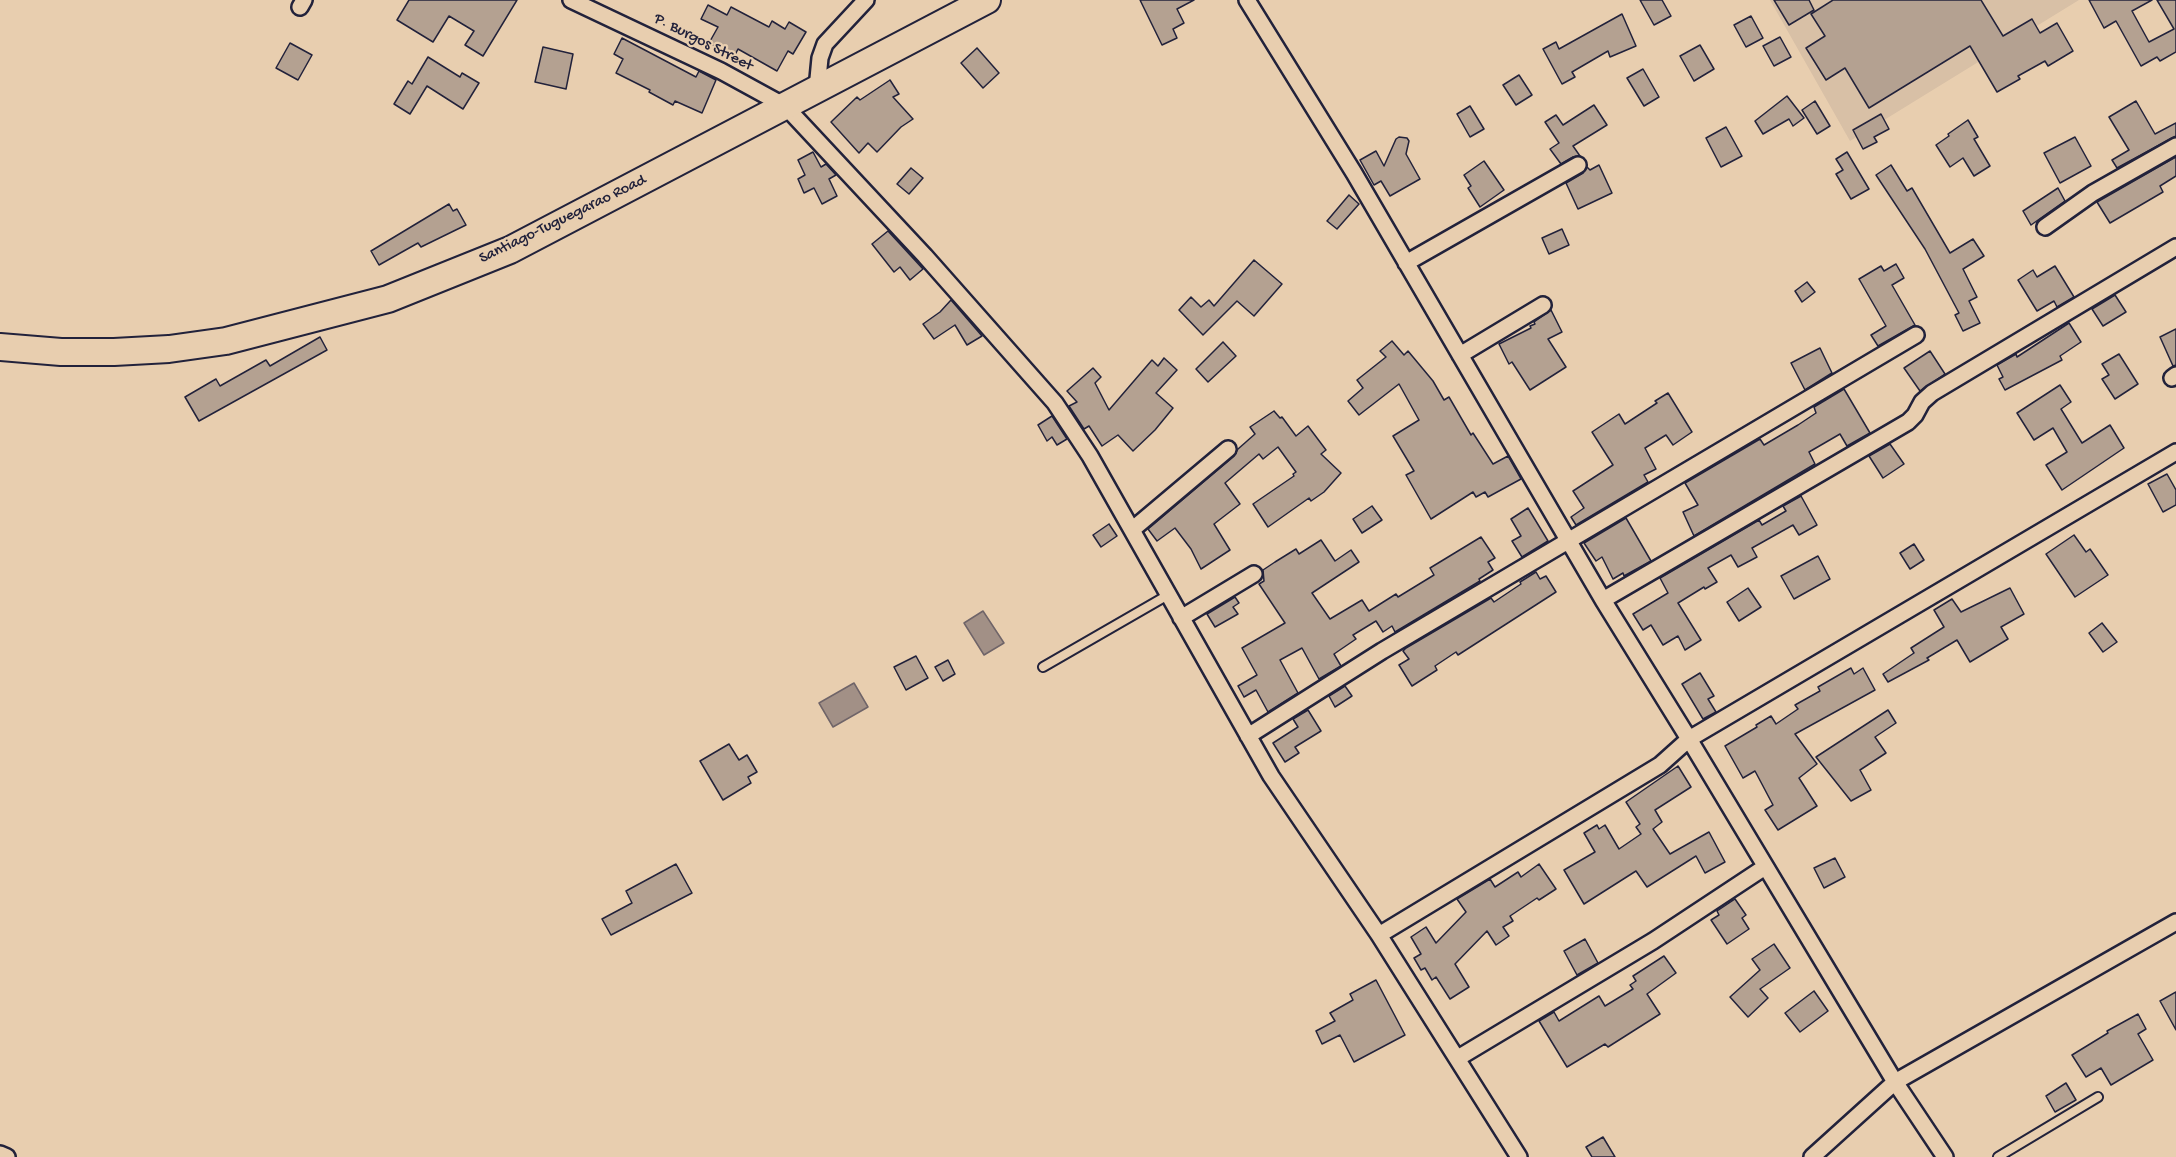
<!DOCTYPE html>
<style>
body{margin:0}
canvas{display:block;background:#e8ceaf}
</style>
<canvas width="2176" height="1157"></canvas>
<script>
const ctx = document.querySelector('canvas').getContext('2d');
ctx.lineJoin = 'round';
function paint(path, color) { ctx.fillStyle = color; ctx.fill(path, 'evenodd'); }
const toPath = rows => new Path2D(rows.map(r => 'M' + r).join(''));
function stroke(path, color, width, dash) { ctx.strokeStyle = color; ctx.lineWidth = width; ctx.lineCap = dash ? 'butt' : 'round'; ctx.setLineDash(dash || []); ctx.stroke(path); }
function drawText(font, color, halo, rows, align = 'center') {
  ctx.font = font + ' "Gochi Hand",sans-serif'; ctx.lineWidth = 4.5; ctx.setLineDash([]); ctx.textBaseline = 'middle'; ctx.strokeStyle = halo; ctx.fillStyle = color; for (const [text, x, y, turn = 0] of rows) {
    ctx.save(); ctx.translate(x, y); ctx.rotate((+turn || 0) * Math.PI / 180); ctx.textAlign = isNaN(turn) ? turn : align; if (halo) ctx.strokeText(text, 0, 0); ctx.fillText(text, 0, 0); ctx.restore();
  }
}
paint(toPath([
 [1770,0,2079,0,1850,141]
]), '#d8c0a6');
const water = toPath([
 [983,611,1004,643,984,655,964,623,983,611],
 [854,683,868,707,833,727,819,703,854,683]
]);
paint(water, '#a29086');
stroke(water, '#6f6468', 1.5);
const building = toPath([
 [409,0,517,0,483,56,465,45,474,31,449,16,433,42,397,20,409,0],
 [1140,0,1194,0,1177,9,1184,23,1173,29,1177,38,1162,45,1140,0],
 [1640,0,1662,0,1671,16,1654,25,1640,0],
 [1774,0,1809,0,1814,10,1789,25,1774,0],
 [1833,0,1981,0,2003,36,2032,19,2040,33,2057,23,2073,51,2048,66,2045,61,2018,76,2020,79,1997,92,1970,46,1869,108,1845,68,1826,80,1806,48,1825,36,1811,14,1833,0],
 [2089,0,2152,0,2132,11,2149,42,2174,29,2157,0,2176,0,2176,52,2160,61,2157,57,2141,66,2116,21,2104,28,2089,0],
 [708,5,727,15,731,7,769,27,772,21,785,29,789,22,806,32,793,54,788,51,777,71,738,49,734,57,709,43,718,27,701,19,708,5],
 [1622,14,1636,46,1610,57,1608,51,1572,72,1575,77,1562,84,1543,49,1556,42,1559,49,1622,14],
 [1751,16,1763,38,1746,47,1734,25,1751,16],
 [1780,37,1791,57,1774,66,1763,46,1780,37],
 [622,38,696,77,699,71,716,80,702,113,675,101,673,105,649,92,650,90,616,73,623,59,614,54,622,38],
 [290,43,312,55,298,80,276,68,290,43],
 [1700,45,1714,69,1694,81,1680,56,1700,45],
 [543,47,573,54,566,89,535,82,543,47],
 [977,48,999,73,983,88,961,63,977,48],
 [428,57,460,77,462,73,479,83,463,109,427,86,410,114,394,104,408,81,412,84,428,57],
 [1643,69,1659,97,1644,106,1627,78,1643,69],
 [1519,75,1532,95,1516,105,1503,85,1519,75],
 [890,80,899,94,893,97,913,119,901,127,877,152,868,143,859,153,831,122,857,97,860,100,890,80],
 [1787,96,1804,118,1793,126,1789,119,1763,134,1755,121,1787,96],
 [1815,101,1830,126,1817,134,1802,110,1815,101],
 [2136,101,2155,134,2176,123,2176,136,2117,168,2112,160,2129,150,2109,117,2136,101],
 [1594,105,1607,125,1573,146,1580,156,1573,157,1561,164,1550,149,1559,143,1545,122,1556,115,1563,125,1594,105],
 [1470,106,1484,129,1470,137,1457,114,1470,106],
 [1881,114,1889,129,1874,137,1877,142,1863,149,1853,130,1881,114],
 [1968,120,1978,137,1974,139,1990,166,1974,176,1963,158,1950,167,1936,145,1949,136,1948,134,1968,120],
 [1726,127,1742,156,1721,167,1706,138,1726,127],
 [1399,137,1407,138,1409,141,1406,154,1420,179,1390,196,1381,181,1374,185,1360,160,1376,151,1384,166,1396,139,1399,137],
 [2075,137,2091,166,2060,183,2044,153,2075,137],
 [813,152,821,167,826,164,836,175,829,179,837,196,822,204,814,188,804,193,798,179,805,175,798,160,813,152],
 [1847,152,1869,189,1851,199,1836,174,1843,170,1836,159,1847,152],
 [2176,157,2176,176,2160,186,2163,192,2110,223,2097,202,2176,157],
 [1484,161,1504,190,1480,207,1468,188,1471,186,1464,175,1484,161],
 [1599,165,1612,193,1578,209,1566,183,1583,173,1587,167,1590,170,1599,165],
 [1891,165,1907,191,1912,188,1950,253,1973,239,1984,256,1963,269,1977,297,1969,301,1980,323,1963,331,1955,315,1959,313,1925,249,1876,175,1891,165],
 [911,168,923,178,909,194,897,184,911,168],
 [2058,188,2065,201,2031,225,2023,211,2058,188],
 [1349,195,1359,204,1337,229,1327,221,1349,195],
 [449,204,453,211,457,209,466,225,421,247,418,243,379,265,371,251,449,204],
 [1562,229,1569,245,1549,254,1542,238,1562,229],
 [888,231,923,269,910,280,900,267,894,272,872,244,888,231],
 [1254,260,1282,284,1254,316,1237,301,1203,335,1179,310,1191,297,1201,307,1209,300,1214,306,1254,260],
 [1896,264,1904,278,1892,285,1915,325,1878,346,1871,335,1886,326,1859,279,1881,266,1884,271,1896,264],
 [2055,266,2074,297,2057,307,2054,301,2037,311,2018,280,2033,270,2037,277,2055,266],
 [1807,282,1815,292,1802,302,1795,291,1807,282],
 [2115,295,2126,312,2103,326,2092,309,2115,295],
 [951,300,982,336,967,345,955,325,934,339,923,324,940,312,951,300],
 [1551,310,1562,332,1548,339,1566,367,1530,390,1512,362,1509,364,1499,344,1531,328,1530,326,1535,324,1534,322,1551,310],
 [2069,323,2081,342,2060,356,2062,360,2005,390,1999,379,2003,377,1997,365,2016,354,2017,357,2069,323],
 [2176,329,2176,365,2173,366,2160,337,2176,329],
 [320,337,327,350,199,421,185,397,216,379,220,386,266,360,270,366,320,337],
 [1392,341,1404,355,1408,351,1433,381,1444,400,1449,397,1471,435,1473,433,1493,464,1508,456,1521,479,1488,497,1485,492,1476,497,1473,492,1431,519,1406,475,1414,471,1393,436,1419,420,1399,384,1359,415,1348,401,1363,388,1357,380,1386,357,1380,351,1392,341],
 [1223,342,1236,356,1208,382,1196,369,1223,342],
 [1820,348,1832,373,1805,390,1791,363,1820,348],
 [1930,351,1945,374,1920,391,1904,368,1930,351],
 [2119,354,2138,384,2115,399,2102,379,2109,375,2102,364,2119,354],
 [1164,358,1177,370,1156,393,1173,408,1155,430,1133,451,1118,435,1102,446,1089,426,1084,429,1069,406,1077,402,1067,391,1093,368,1101,377,1095,383,1109,410,1152,360,1158,366,1164,358],
 [2060,385,2071,402,2061,409,2082,443,2110,425,2124,448,2062,490,2046,465,2067,452,2053,428,2034,440,2017,413,2060,385],
 [1844,389,1870,433,1847,446,1840,434,1809,452,1815,464,1694,536,1683,512,1698,505,1685,483,1760,439,1764,445,1798,425,1816,413,1814,407,1844,389],
 [1668,393,1692,432,1673,445,1666,435,1645,448,1656,469,1644,475,1648,482,1576,525,1571,517,1584,508,1573,491,1613,465,1592,432,1619,414,1625,424,1657,403,1655,401,1668,393],
 [1274,411,1280,418,1282,417,1296,436,1308,426,1326,450,1321,454,1341,473,1324,492,1311,501,1309,498,1268,527,1253,504,1294,476,1293,474,1296,472,1278,447,1263,459,1259,454,1225,483,1240,504,1214,524,1230,550,1201,569,1191,549,1175,528,1157,541,1148,529,1234,456,1238,449,1255,434,1250,427,1274,411],
 [1052,416,1067,439,1057,445,1052,437,1047,441,1038,425,1052,416],
 [1890,444,1904,464,1883,478,1869,456,1890,444],
 [2167,474,2176,490,2176,505,2163,512,2148,484,2167,474],
 [1801,496,1817,525,1799,535,1793,525,1752,548,1757,557,1738,567,1731,555,1708,568,1717,582,1705,589,1704,587,1678,603,1701,640,1685,650,1678,636,1663,645,1651,625,1643,630,1633,614,1668,593,1660,578,1759,520,1762,525,1786,511,1783,506,1801,496],
 [1372,506,1382,520,1362,533,1353,519,1372,506],
 [1528,508,1548,541,1522,557,1512,541,1521,536,1511,519,1528,508],
 [1626,518,1651,561,1624,576,1623,573,1613,579,1602,557,1596,561,1584,543,1626,518],
 [1109,524,1117,536,1101,547,1093,535,1109,524],
 [2074,535,2086,552,2090,549,2108,575,2075,597,2046,554,2074,535],
 [1481,537,1495,558,1488,562,1493,570,1479,579,1480,581,1395,632,1392,626,1383,632,1376,621,1353,635,1356,639,1334,654,1341,666,1319,679,1302,648,1280,660,1298,693,1268,712,1256,690,1244,697,1238,686,1257,675,1242,648,1285,623,1259,584,1264,581,1263,570,1275,562,1296,549,1299,554,1321,540,1335,561,1351,550,1359,562,1312,593,1330,619,1362,600,1369,611,1396,594,1398,597,1434,575,1430,568,1481,537],
 [1914,544,1924,560,1910,569,1900,553,1914,544],
 [1818,556,1830,579,1794,599,1781,576,1818,556],
 [1536,572,1540,579,1546,576,1556,592,1458,655,1456,652,1435,666,1437,670,1412,686,1399,665,1409,659,1403,651,1406,648,1491,598,1494,602,1521,584,1520,582,1536,572],
 [1748,588,1761,607,1739,621,1727,602,1748,588],
 [2010,588,2024,614,2001,627,2008,639,1970,662,1957,640,1927,658,1929,660,1888,682,1883,674,1914,653,1911,648,1944,627,1934,610,1952,599,1961,612,2010,588],
 [1235,597,1239,603,1233,607,1238,614,1215,627,1207,614,1235,597],
 [2102,623,2117,642,2103,652,2089,633,2102,623],
 [916,656,928,678,906,690,894,667,916,656],
 [948,660,955,674,943,681,935,667,948,660],
 [1851,668,1854,674,1863,668,1875,690,1795,734,1817,764,1799,778,1817,806,1778,830,1765,810,1773,805,1755,771,1743,778,1725,746,1757,727,1756,725,1771,716,1776,724,1798,709,1795,705,1820,691,1818,687,1851,668],
 [1700,673,1714,696,1708,699,1716,712,1703,719,1682,684,1700,673],
 [1345,686,1352,696,1335,707,1329,696,1345,686],
 [1308,710,1321,731,1295,747,1299,753,1285,762,1273,743,1298,727,1293,719,1308,710],
 [1888,710,1896,723,1875,737,1886,753,1860,770,1871,790,1851,801,1816,757,1888,710],
 [729,744,739,760,747,755,757,772,748,777,751,783,723,800,700,761,729,744],
 [1678,766,1691,787,1655,810,1662,822,1653,829,1670,854,1709,832,1725,862,1705,873,1696,856,1647,887,1636,871,1584,904,1564,870,1595,852,1584,833,1597,825,1599,829,1605,825,1619,849,1641,834,1636,827,1640,824,1626,802,1678,766],
 [1835,858,1845,877,1824,888,1814,868,1835,858],
 [676,864,692,893,611,935,602,919,632,903,626,891,676,864],
 [1539,864,1556,889,1539,900,1537,898,1510,916,1513,921,1503,927,1509,936,1496,945,1487,931,1455,964,1469,987,1450,999,1436,977,1432,980,1425,968,1421,970,1414,958,1421,954,1411,937,1426,927,1436,943,1466,912,1457,899,1490,879,1495,887,1518,872,1521,877,1539,864],
 [1735,899,1746,915,1742,918,1749,929,1727,944,1711,920,1719,915,1717,911,1735,899],
 [1585,939,1598,963,1577,975,1564,951,1585,939],
 [1774,944,1790,968,1760,989,1768,998,1748,1017,1730,997,1760,970,1752,959,1774,944],
 [1664,956,1676,973,1647,994,1660,1014,1608,1047,1605,1044,1567,1067,1539,1021,1554,1012,1559,1021,1599,996,1605,1006,1633,989,1630,985,1636,981,1633,976,1664,956],
 [1376,980,1405,1035,1354,1062,1340,1035,1322,1044,1316,1031,1335,1021,1330,1013,1353,1000,1350,994,1376,980],
 [1814,991,1828,1011,1800,1032,1785,1013,1814,991],
 [2176,992,2176,1030,2160,1001,2176,992],
 [2138,1014,2146,1029,2138,1034,2153,1060,2111,1085,2101,1068,2086,1077,2072,1055,2108,1033,2107,1031,2138,1014],
 [2066,1083,2076,1100,2055,1112,2046,1096,2066,1083],
 [1603,1137,1615,1157,1592,1157,1586,1147,1603,1137]
]);
paint(building, '#b4a191');
stroke(building, '#22223b', 1.5);
const service = toPath([
 [1043,667,1168,595],
 [1998,1157,2098,1097]
]);
const minor = toPath([
 [571,0,721,71,785,106,925,256,1055,403,1090,456,1271,776,1379,935,1519,1157],
 [1247,0,1354,173,1603,600,1689,739,1895,1082,1945,1157],
 [300,7,304,0],
 [817,89,820,58,825,44,866,0],
 [2045,227,2093,193,2176,146],
 [1406,263,1578,165],
 [1460,355,1543,305],
 [2172,378,2176,375],
 [1133,529,1228,449],
 [1603,600,1908,422,1915,415,1922,402,1932,393,2176,247],
 [1181,618,1254,574],
 [1248,736,1382,651,1916,335],
 [1379,935,1660,765,1689,739,2176,452],
 [1458,1058,1653,941,1765,867],
 [0,1154,7,1157],
 [1812,1157,1895,1082,2176,922]
]);
const trunk = toPath([
 [0,347,61,352,114,352,169,349,226,341,388,299,510,250,987,0]
]);
stroke(service, '#22223b', 12);
stroke(minor, '#22223b', 20);
stroke(trunk, '#22223b', 30);
stroke(service, '#e8ceaf', 8);
stroke(minor, '#e8ceaf', 15);
stroke(trunk, '#e8ceaf', 26);
drawText('16px', '#22223b', '#e8ceaf', [
 ["P. Burgos Street",703,43,27],
 ["Santiago-Tuguegarao Road",563,220,-26]
]);
</script>
